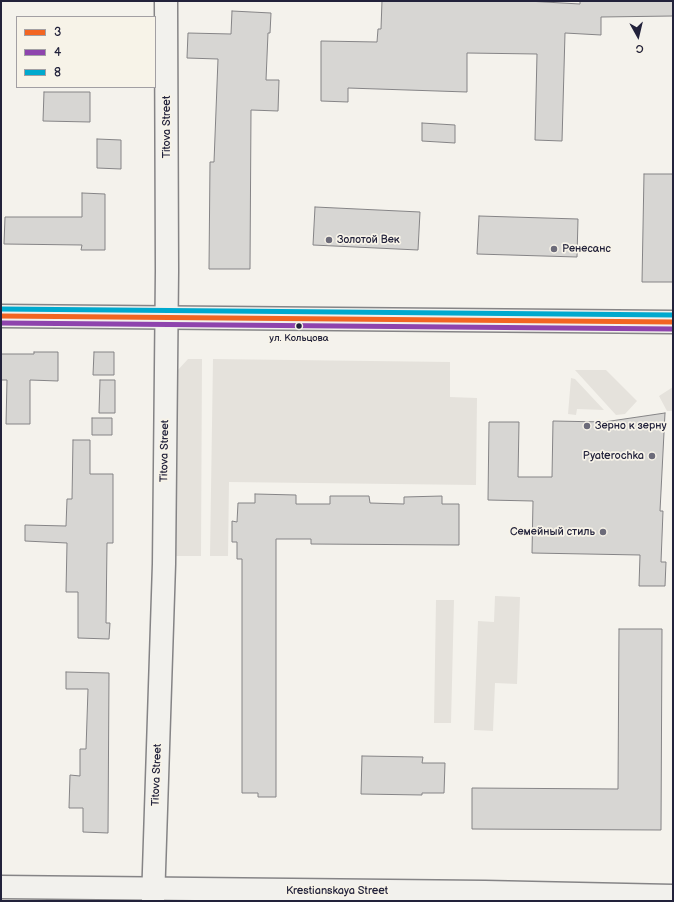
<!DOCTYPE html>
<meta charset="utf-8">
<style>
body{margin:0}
#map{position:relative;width:674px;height:902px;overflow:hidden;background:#f4f2ec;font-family:"Balsamiq Sans",sans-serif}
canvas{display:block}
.frame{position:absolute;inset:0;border:2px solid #22223b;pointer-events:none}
.legend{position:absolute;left:16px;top:16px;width:140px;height:72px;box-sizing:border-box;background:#f7f3e8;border:1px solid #a29fa3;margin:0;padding:5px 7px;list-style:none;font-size:12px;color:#22223b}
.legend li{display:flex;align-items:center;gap:8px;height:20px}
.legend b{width:20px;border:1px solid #a29fa3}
.north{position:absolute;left:618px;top:16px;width:40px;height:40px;-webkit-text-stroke:3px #f7f3e8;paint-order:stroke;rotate:172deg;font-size:11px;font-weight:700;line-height:16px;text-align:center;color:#22223b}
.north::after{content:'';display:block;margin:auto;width:14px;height:18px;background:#22223b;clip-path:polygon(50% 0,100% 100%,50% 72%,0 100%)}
</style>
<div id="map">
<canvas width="674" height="902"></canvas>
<div class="frame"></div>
<ul class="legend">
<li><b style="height:5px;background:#f26522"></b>3</li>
<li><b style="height:5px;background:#8e44ad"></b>4</li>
<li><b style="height:5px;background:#00a9ce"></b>8</li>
</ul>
<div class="north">С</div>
</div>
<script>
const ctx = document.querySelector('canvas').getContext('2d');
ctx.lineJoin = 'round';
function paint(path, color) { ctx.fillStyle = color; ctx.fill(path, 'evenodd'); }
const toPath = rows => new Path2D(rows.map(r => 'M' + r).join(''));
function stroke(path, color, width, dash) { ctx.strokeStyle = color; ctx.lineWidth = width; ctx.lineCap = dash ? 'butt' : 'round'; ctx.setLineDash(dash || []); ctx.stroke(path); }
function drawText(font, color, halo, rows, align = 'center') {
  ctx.font = font + ' "Balsamiq Sans",sans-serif'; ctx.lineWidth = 3.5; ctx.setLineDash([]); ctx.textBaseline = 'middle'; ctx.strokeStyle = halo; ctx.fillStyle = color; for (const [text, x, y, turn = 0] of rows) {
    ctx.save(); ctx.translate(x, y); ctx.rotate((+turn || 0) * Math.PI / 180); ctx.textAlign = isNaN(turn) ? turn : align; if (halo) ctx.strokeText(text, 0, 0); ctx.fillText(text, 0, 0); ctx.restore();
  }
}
paint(toPath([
 [188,359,202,359,201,556,175,556,177,371],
 [213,359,450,362,450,397,477,398,476,485,229,482,228,556,210,556],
 [575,370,606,370,637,401,625,414,616,415],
 [571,378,575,379,604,410,577,409,576,415,568,414],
 [673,387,673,411,667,411,659,396],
 [495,596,520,597,517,684,495,683,493,731,474,730,478,621,494,622],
 [436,600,454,600,451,723,434,723]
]), '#e5e2dc');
const building = toPath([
 [382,1,527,1,580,4,580,1,673,1,673,16,601,17,601,35,565,33,562,141,535,140,537,54,467,53,467,92,348,88,348,102,321,101,321,41,377,42,378,29,381,29,382,1],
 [232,11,271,13,270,33,268,33,266,80,279,80,278,111,251,110,250,269,209,269,210,162,214,162,218,59,187,58,188,33,231,34,232,11],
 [44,92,90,92,90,122,43,121,44,92],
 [422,123,455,125,455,143,422,141,422,123],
 [97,139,121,140,121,169,97,168,97,139],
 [644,174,673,174,673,282,642,282,644,174],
 [82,193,105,194,105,250,81,250,82,245,4,244,5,217,82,217,82,193],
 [315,207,420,212,418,250,313,245,315,207],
 [479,216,578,219,577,257,477,254,479,216],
 [34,352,58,352,58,381,30,380,30,424,6,424,7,380,1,380,1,354,34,354,34,352],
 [94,352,114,352,114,375,93,375,94,352],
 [100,380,115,380,115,413,99,413,100,380],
 [665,413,660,511,663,511,661,562,666,562,665,586,639,586,640,555,532,553,533,501,488,500,489,422,519,422,518,477,552,477,553,421,604,422,665,413],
 [92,418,112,418,112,435,92,435,92,418],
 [73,440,90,440,90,474,113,474,113,543,107,543,106,623,110,623,109,639,78,638,78,592,66,592,67,543,25,541,25,525,66,526,67,499,72,499,73,440],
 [255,494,296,495,296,504,330,504,330,496,369,496,370,503,404,504,404,497,442,496,442,504,459,504,459,545,311,544,311,539,276,539,276,797,258,797,258,793,242,793,242,559,237,559,237,542,232,542,232,521,237,522,238,503,255,503,255,494],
 [619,629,662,629,661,830,472,829,472,788,618,789,619,629],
 [66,672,109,673,108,833,83,832,83,808,69,808,70,775,80,776,80,749,86,749,88,689,66,689,66,672],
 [362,756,423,757,422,763,445,763,444,793,422,793,422,795,361,794,362,756]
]);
paint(building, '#d7d6d3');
stroke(building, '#858486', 1);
const street = toPath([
 [153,901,164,564,167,271,166,1]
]);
const secondary = toPath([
 [1,316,673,322],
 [1,887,485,892,673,896]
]);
stroke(street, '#858486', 25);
stroke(secondary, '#858486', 25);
stroke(street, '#f2f1ed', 22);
stroke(secondary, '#f2f1ed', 22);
stroke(toPath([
 [1,316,673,322]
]), '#f26522', 5);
stroke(toPath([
 [1,323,673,329]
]), '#8e44ad', 5);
stroke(toPath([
 [1,309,673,315]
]), '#00a9ce', 5);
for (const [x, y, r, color] of [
 [329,240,4,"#6c6b79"],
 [554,249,4,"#6c6b79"],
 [299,326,3.5,"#22223b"],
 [587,426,4,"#6c6b79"],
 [652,456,4,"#6c6b79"],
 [603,532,4,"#6c6b79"]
]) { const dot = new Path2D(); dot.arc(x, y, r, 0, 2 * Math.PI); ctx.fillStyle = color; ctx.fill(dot); stroke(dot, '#f7f3e8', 1.5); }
drawText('10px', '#22223b', '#f7f3e8', [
 ["ул. Кольцова",299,338]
]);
drawText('11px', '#22223b', '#f7f3e8', [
 ["Titova Street",167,127,-90],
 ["Titova Street",165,451,-89],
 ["Titova Street",157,775,-88],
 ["Krestianskaya Street",337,891]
]);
drawText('11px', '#22223b', '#f7f3e8', [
 ["Золотой Век",337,240],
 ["Ренесанс",562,249],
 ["Зерно к зерну",595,426],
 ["Pyaterochka",644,456,"right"],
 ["Семейный стиль",595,532,"right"]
], 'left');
</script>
